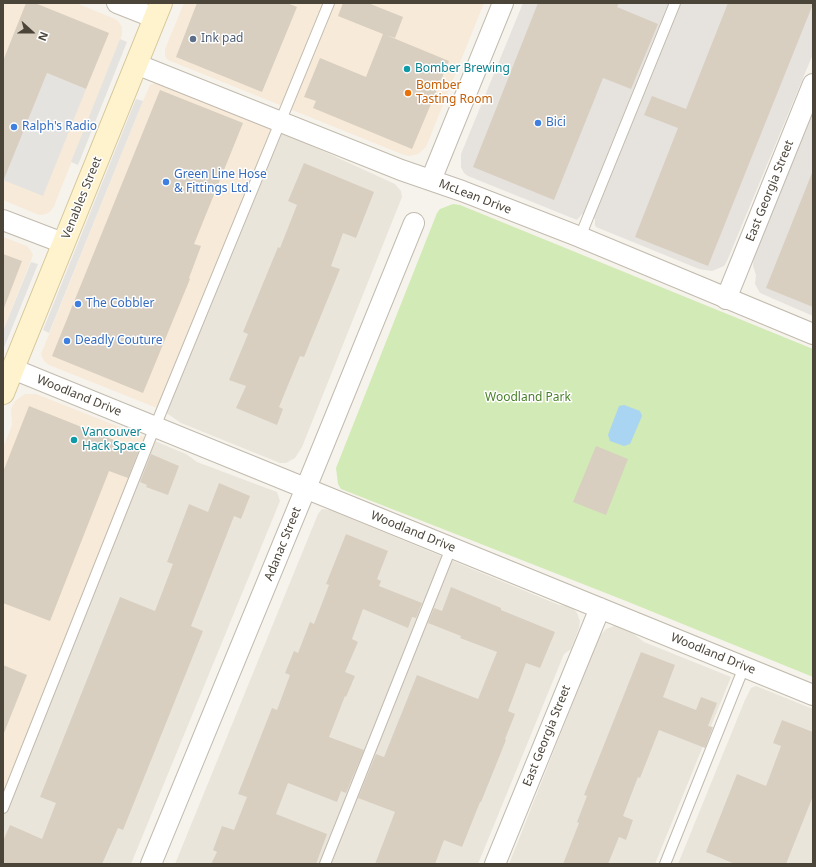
<!DOCTYPE html>
<style>
body{margin:0}
#map{position:relative;width:816px;height:867px;overflow:hidden;background:#f6f3ec;font-family:"Noto Sans",sans-serif}
canvas{display:block}
.frame{position:absolute;inset:0;border:4px solid #4b4439;pointer-events:none}
.north{position:absolute;left:12px;top:12px;width:40px;height:40px;-webkit-text-stroke:3px #fff;paint-order:stroke;rotate:111deg;font-size:11px;font-weight:700;line-height:16px;text-align:center;color:#4b4439}
.north::after{content:'';display:block;margin:auto;width:14px;height:18px;background:#4b4439;clip-path:polygon(50% 0,100% 100%,50% 72%,0 100%)}
</style>
<div id="map">
<canvas width="816" height="867"></canvas>
<div class="frame"></div>
<div class="north">N</div>
</div>
<script>
const ctx = document.querySelector('canvas').getContext('2d');
ctx.lineJoin = 'round';
function paint(path, color) { ctx.fillStyle = color; ctx.fill(path, 'evenodd'); }
const toPath = rows => new Path2D(rows.map(r => 'M' + r).join(''));
function stroke(path, color, width, dash) { ctx.strokeStyle = color; ctx.lineWidth = width; ctx.lineCap = dash ? 'butt' : 'round'; ctx.setLineDash(dash || []); ctx.stroke(path); }
function drawText(font, color, halo, rows, align = 'center') {
  ctx.font = font + ' "Noto Sans",sans-serif'; ctx.lineWidth = 3; ctx.setLineDash([]); ctx.textBaseline = 'middle'; ctx.strokeStyle = halo; ctx.fillStyle = color; for (const [text, x, y, turn = 0] of rows) {
    ctx.save(); ctx.translate(x, y); ctx.rotate((+turn || 0) * Math.PI / 180); ctx.textAlign = isNaN(turn) ? turn : align; if (halo) ctx.strokeText(text, 0, 0); ctx.fillText(text, 0, 0); ctx.restore();
  }
}
paint(toPath([
 [277,130,395,184,401,191,402,197,302,447,295,458,286,463,280,463,181,423,162,410],
 [150,439,186,454,197,462,277,492,280,501,131,864,3,864,3,808],
 [322,509,330,510,559,605,571,606,577,613,580,621,579,628,571,649,564,654,478,864,175,864,318,514],
 [614,626,618,626,631,632,644,642,731,677,655,864,509,864,599,637,606,629],
 [756,686,813,709,813,864,678,864,745,700,751,688]
]), '#eae5da');
paint(toPath([
 [3,3,76,3,115,19,118,21,122,27,122,35,54,206,50,212,46,214,39,215,3,200],
 [184,3,484,3,426,147,418,154,410,156,404,155,168,60,165,56,165,49],
 [155,83,159,83,277,130,162,410,49,365,44,361,41,354,143,101,150,85],
 [3,237,27,246,31,251,33,255,3,331],
 [25,394,36,394,150,439,3,807,3,448,12,425,11,409,15,401]
]), '#f7ead8');
paint(toPath([
 [523,3,813,3,813,54,727,261,724,266,712,271,699,269,596,227,595,225,595,219,582,214,577,220,468,176,464,173,461,167,461,154],
 [813,109,813,316,760,293,755,284,756,275,753,266,754,252]
]), '#e6e2dd');
paint(toPath([
 [453,204,460,205,813,349,813,677,626,601,341,489,338,484,336,468,437,213,440,209]
]), '#d2eab5');
paint(toPath([
 [120,39,127,42,78,165,71,162],
 [47,73,86,89,43,196,3,180],
 [136,99,143,101,49,333,43,330],
 [31,262,38,264,3,350,3,331]
]), '#e5e3e0');
paint(toPath([
 [624,405,640,411,642,416,630,444,624,446,610,441,608,435,619,406]
]), '#a9d4f2');
paint(toPath([
 [26,3,35,3,109,33,86,89,47,73,4,179,3,61],
 [197,3,287,3,297,7,262,92,176,57],
 [343,3,368,3,403,17,395,38,386,35,449,61,412,149,313,108,316,101,304,97,320,58,366,77,383,34,338,16],
 [538,3,619,3,617,7,658,24,631,89,603,78,554,200,473,167],
 [728,3,813,4,708,266,635,237,678,128,644,115,652,96,686,109],
 [160,90,243,123,194,244,201,246,189,278,190,279,143,393,52,356],
 [304,163,374,192,356,238,343,233,331,266,340,269,304,357,300,356,279,407,283,409,277,425,236,408,246,386,229,380,248,334,243,332,278,247,280,248,297,205,288,201],
 [812,173,813,173,813,307,766,288],
 [3,254,22,261,4,308,3,307],
 [29,406,139,450,128,478,109,471,50,621,3,603,3,472],
 [596,446,628,459,606,515,573,502],
 [151,454,179,466,168,495,146,487,147,485,140,482],
 [219,483,250,496,241,519,234,516,191,626,203,631,123,830,118,828,102,864,3,864,3,841,10,825,42,839,56,803,40,797,120,597,155,611,173,564,167,562,189,504,208,512],
 [346,534,388,551,377,579,381,581,379,586,422,603,416,618,412,617,408,628,363,609,352,639,358,642,345,672,355,676,346,697,345,696,329,737,364,750,346,793,341,791,337,802,288,783,276,814,327,834,316,864,211,864,217,852,213,850,222,826,234,830,247,797,238,794,272,708,277,710,290,675,285,673,294,651,298,653,310,622,314,624,329,585,326,584],
 [451,587,501,608,501,610,555,632,540,668,526,663,508,711,515,714,505,739,506,740,481,802,480,802,462,847,444,840,435,864,375,864,395,812,358,798,376,754,384,757,417,675,478,699,497,652,460,638,461,636,428,623,434,608,442,611],
 [641,652,675,665,663,697,696,710,701,697,717,703,708,726,713,727,705,748,659,730,640,778,638,777,623,816,633,820,626,840,619,837,608,864,563,864,579,823,577,822,587,796,584,795],
 [3,665,27,675,4,733,3,733],
 [782,720,813,732,813,796,786,864,735,864,706,852,737,774,766,786,781,746,773,743]
]), '#d8cfc1');
const lane = toPath([
 [580,237,675,3],
 [3,808,150,439,329,3],
 [325,864,451,548],
 [665,864,744,667]
]);
const street = toPath([
 [117,3,155,18],
 [136,64,401,170,462,191,580,237,813,334],
 [431,180,503,3],
 [3,220,63,243],
 [726,299,813,84],
 [13,369,813,695],
 [151,864,315,466,414,223],
 [495,864,600,608]
]);
const secondary = toPath([
 [3,393,161,3]
]);
stroke(lane, '#c2bbae', 12);
stroke(street, '#c2bbae', 22);
stroke(secondary, '#d6c79b', 24);
stroke(lane, '#fff', 10);
stroke(street, '#fff', 20);
stroke(secondary, '#fff3cd', 22);
for (const [x, y, r, color] of [
 [193,39,4,"#5c6f8a"],
 [407,69,4,"#0f9aa8"],
 [408,93,4,"#e8710a"],
 [538,123,4,"#3f7fe0"],
 [14,127,4,"#3f7fe0"],
 [166,182,4,"#3f7fe0"],
 [78,304,4,"#3f7fe0"],
 [67,341,4,"#3f7fe0"],
 [74,440,4,"#0f9aa8"]
]) { const dot = new Path2D(); dot.arc(x, y, r, 0, 2 * Math.PI); ctx.fillStyle = color; ctx.fill(dot); stroke(dot, '#fff', 1.5); }
drawText('12px', '#4e5e75', '#fff', [
 ["Ink pad",201,39]
], 'left');
drawText('12px', '#0d838f', '#fff', [
 ["Bomber Brewing",415,69],
 ["Vancouver",82,433],
 ["Hack Space",82,447]
], 'left');
drawText('12px', '#c56008', '#fff', [
 ["Bomber",416,86],
 ["Tasting Room",416,100]
], 'left');
drawText('12px', '#366cbe', '#fff', [
 ["Bici",546,123],
 ["Ralph's Radio",22,127],
 ["Green Line Hose",174,175],
 ["& Fittings Ltd.",174,189],
 ["The Cobbler",86,304],
 ["Deadly Couture",75,341]
], 'left');
drawText('12px', '#4b4439', '#fff', [
 ["East Georgia Street",770,191,-68],
 ["McLean Drive",475,197,21],
 ["Venables Street",82,198,-68],
 ["Woodland Drive",79,396,22],
 ["Woodland Drive",413,532,22],
 ["Adanac Street",283,544,-68],
 ["Woodland Drive",713,654,22],
 ["East Georgia Street",547,736,-68]
]);
drawText('12px', '#4a7f2a', '#fff', [
 ["Woodland Park",528,398]
]);
</script>
